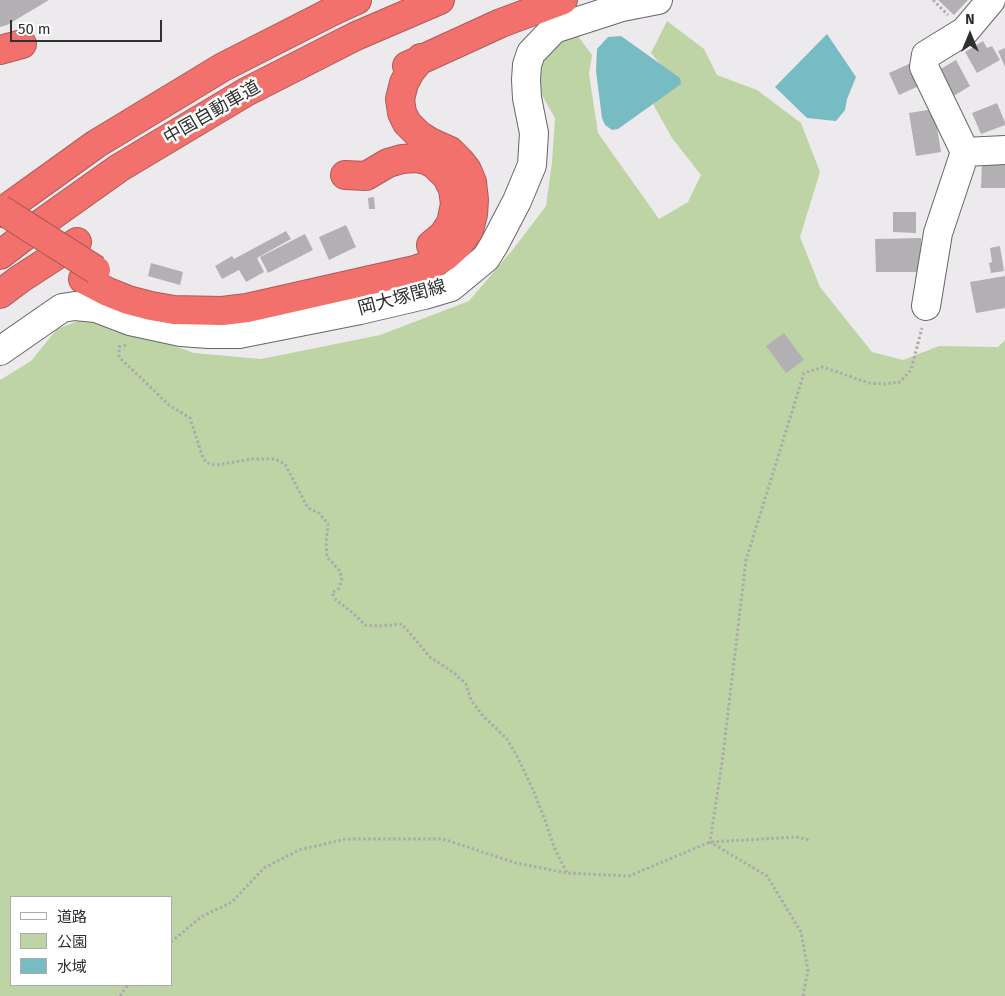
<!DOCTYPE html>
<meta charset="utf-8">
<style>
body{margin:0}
#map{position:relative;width:1005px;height:996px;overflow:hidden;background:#eceaed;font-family:"Fira Sans","Noto Sans JP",sans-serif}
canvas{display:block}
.legend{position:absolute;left:10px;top:896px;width:162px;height:90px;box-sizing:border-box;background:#fff;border:1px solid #adacad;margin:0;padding:6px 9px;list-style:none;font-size:15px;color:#313031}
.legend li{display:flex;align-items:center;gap:10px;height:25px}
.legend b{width:25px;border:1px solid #adacad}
.north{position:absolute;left:945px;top:10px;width:50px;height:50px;-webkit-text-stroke:4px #fff;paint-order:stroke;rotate:0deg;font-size:14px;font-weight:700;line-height:20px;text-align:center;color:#313031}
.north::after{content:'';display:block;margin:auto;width:18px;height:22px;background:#313031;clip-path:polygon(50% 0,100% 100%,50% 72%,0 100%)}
.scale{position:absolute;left:10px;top:20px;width:152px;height:22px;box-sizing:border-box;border:2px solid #313031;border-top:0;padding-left:6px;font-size:15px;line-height:18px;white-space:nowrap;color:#313031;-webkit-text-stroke:4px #fff;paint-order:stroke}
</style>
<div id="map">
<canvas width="1005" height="996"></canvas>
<ul class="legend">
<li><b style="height:6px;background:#fff"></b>道路</li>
<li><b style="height:14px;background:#bfd4a5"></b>公園</li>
<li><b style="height:14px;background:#77bbc3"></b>水域</li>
</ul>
<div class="north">N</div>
<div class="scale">50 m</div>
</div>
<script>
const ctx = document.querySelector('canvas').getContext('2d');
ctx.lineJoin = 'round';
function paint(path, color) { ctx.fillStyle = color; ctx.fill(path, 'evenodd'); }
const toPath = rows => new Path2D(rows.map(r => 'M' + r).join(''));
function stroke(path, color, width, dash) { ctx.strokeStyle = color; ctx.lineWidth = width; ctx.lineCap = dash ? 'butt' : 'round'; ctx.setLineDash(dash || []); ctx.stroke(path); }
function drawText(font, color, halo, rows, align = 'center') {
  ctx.font = font + ' "Fira Sans","Noto Sans JP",sans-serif'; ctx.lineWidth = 5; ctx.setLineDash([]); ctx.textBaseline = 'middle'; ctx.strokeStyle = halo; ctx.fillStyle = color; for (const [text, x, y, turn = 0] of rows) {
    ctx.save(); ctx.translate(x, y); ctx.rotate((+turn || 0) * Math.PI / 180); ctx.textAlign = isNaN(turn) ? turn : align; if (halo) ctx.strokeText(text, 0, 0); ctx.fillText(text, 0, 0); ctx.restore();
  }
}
paint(toPath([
 [667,21,704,49,717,75,757,90,801,123,820,172,800,237,820,287,872,352,903,360,939,346,998,347,1005,340,1005,996,0,996,0,380,31,361,57,329,91,316,194,353,261,359,380,335,469,301,514,248,546,206,552,162,555,118,539,90,543,55,575,32,592,55,589,74,598,133,659,219,688,202,701,175,672,138,653,104,666,71,651,53],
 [11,897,171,897,171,985,11,985]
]), '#bfd4a5');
paint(toPath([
 [827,34,856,77,847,99,845,110,836,121,807,118,775,87],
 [621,36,680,78,681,84,618,129,612,130,605,125,602,118,596,71,597,49,608,37]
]), '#77bbc3');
paint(toPath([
 [0,0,49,0,7,25,0,27],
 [938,0,968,0,954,15],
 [983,41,987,48,992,46,1000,60,977,73,965,52],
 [1005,48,1005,67,998,51],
 [956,60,970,86,947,100,932,74],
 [911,63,921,85,899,95,889,73],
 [997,103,1005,122,1005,125,981,134,972,113],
 [934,109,941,152,916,156,909,113],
 [982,160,1005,161,1005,188,981,188],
 [374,197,375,209,369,209,368,198],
 [893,212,916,212,916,233,893,232],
 [346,225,356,247,329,260,319,237],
 [286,231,291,239,257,258,264,272,246,282,239,270,222,279,215,266,232,256,234,259],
 [305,234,313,250,268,273,260,257],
 [921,238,921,272,876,272,875,239],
 [1000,246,1004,271,991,273,989,263,992,262,990,248],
 [151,263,183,272,180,285,148,276],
 [1005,276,1005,308,976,313,970,282],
 [784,333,804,360,786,373,766,346]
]), '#b2b0b2');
const minor = toPath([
 [965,152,1005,150],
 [926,306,938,233,965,152,924,67,926,55,965,31,991,0],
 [0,351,62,308,75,306,96,308,130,321,181,332,209,334,239,334,360,310,424,295,451,287,486,258,494,245,517,201,532,165,534,133,527,98,526,80,527,65,531,53,554,29,622,7,658,0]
]);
const highway = toPath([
 [0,50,22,44],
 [407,66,501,23,563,0],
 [345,175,366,176,388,163,402,159,417,158,426,160,435,165,447,177,453,189,455,204,451,223,443,235,431,245],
 [0,213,96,144,223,67,331,12,357,0],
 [0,255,43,222,119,168,246,92,356,36,440,0],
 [83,279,108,292,128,300,151,306,174,310,222,311,247,308,415,270,432,264,446,256,459,244,469,230,473,214,474,200,472,182,467,170,460,161,450,151,430,142,419,135,407,123,402,113,400,99,404,83,410,72,421,58],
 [0,294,20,279,77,242]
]);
stroke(minor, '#686668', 30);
stroke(highway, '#ae5a57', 30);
stroke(toPath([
 [933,0,948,15],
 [126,345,119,347,119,357,169,405,190,418,203,458,207,463,216,465,252,459,275,459,285,464,308,508,319,513,328,524,326,543,327,557,339,570,342,578,339,588,332,593,336,600,353,613,365,625,380,626,402,624,430,657,454,673,466,684,471,700,483,716,507,739,518,758,533,790,545,820,554,847,567,873],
 [171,942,201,917,232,902,264,868,299,850,346,839,443,839,516,863,567,873,629,876,710,842,796,837,810,840],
 [120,996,128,985],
 [803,996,808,970,801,932,767,876,710,842,722,763,746,560,804,373,823,367,869,383,885,384,900,382,911,370,922,328]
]), '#acaaad', 3, [2.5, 2.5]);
stroke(minor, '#fff', 28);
stroke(highway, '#f2716c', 28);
const highwayBridge = toPath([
 [0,209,96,270]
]);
stroke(highwayBridge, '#ae5a57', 30, []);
stroke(highwayBridge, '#f2716c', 28);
drawText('18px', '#313031', '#fff', [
 ["中国自動車道",212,113,-30],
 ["岡大塚閏線",402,298,-15]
]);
</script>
